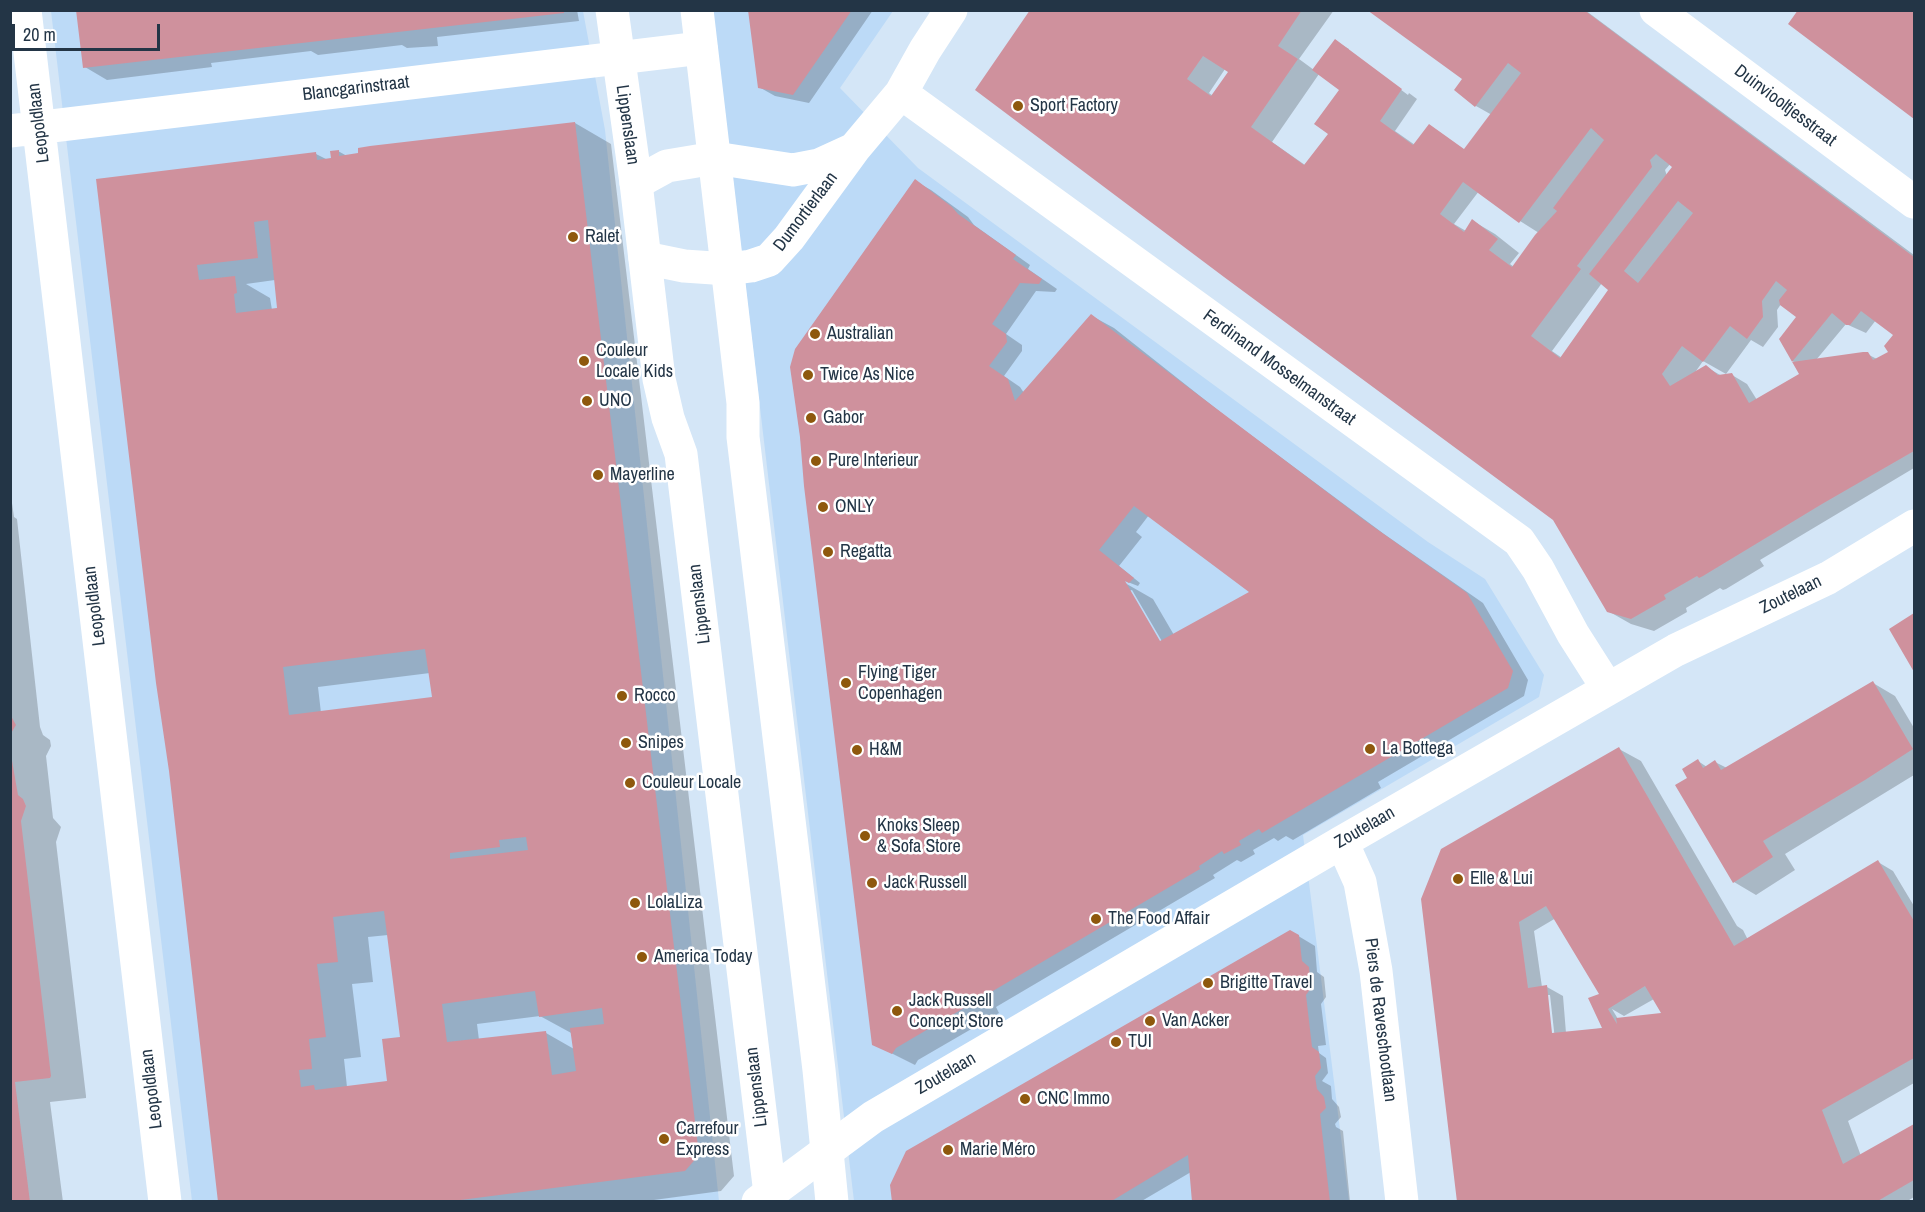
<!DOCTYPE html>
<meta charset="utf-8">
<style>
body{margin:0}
#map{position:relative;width:1925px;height:1212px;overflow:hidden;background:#d4e6f7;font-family:"Archivo Narrow",sans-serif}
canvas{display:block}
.frame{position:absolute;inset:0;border:12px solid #233546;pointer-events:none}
.scale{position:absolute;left:12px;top:24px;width:148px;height:27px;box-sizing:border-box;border:3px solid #233546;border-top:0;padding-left:8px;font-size:18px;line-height:21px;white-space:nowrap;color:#233546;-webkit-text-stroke:4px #fff;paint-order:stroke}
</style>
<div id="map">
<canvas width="1925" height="1212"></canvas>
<div class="frame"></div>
<div class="scale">20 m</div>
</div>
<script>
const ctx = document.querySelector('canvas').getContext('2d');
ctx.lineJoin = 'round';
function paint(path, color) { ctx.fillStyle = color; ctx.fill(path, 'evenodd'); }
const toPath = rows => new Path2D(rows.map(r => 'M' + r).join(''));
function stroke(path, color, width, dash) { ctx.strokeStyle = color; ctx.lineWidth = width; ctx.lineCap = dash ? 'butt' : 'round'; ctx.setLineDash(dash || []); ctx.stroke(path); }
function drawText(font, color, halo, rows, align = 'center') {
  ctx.font = font + ' "Archivo Narrow",sans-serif'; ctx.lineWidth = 5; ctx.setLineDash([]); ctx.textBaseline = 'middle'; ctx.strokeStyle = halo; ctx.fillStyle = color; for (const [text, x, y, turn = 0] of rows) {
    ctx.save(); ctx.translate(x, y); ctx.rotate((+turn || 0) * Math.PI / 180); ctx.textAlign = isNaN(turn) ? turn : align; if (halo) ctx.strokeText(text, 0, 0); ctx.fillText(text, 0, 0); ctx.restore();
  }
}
paint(toPath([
 [51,11,583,11,605,130,719,1201,192,1201],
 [713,11,893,11,840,88,918,168,1428,542,1485,579,1544,675,1539,697,1303,835,1349,1201,854,1201]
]), '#bcdaf7');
paint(toPath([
 [78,10,577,10,579,21,437,37,438,46,407,48,402,45,318,55,311,51,211,63,212,67,107,80,85,67],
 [750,10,873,10,809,103,775,96,759,87],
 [1032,10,1334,10,1299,59,1314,70,1335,41,1349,49,1349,51,1408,95,1409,93,1417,99,1395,131,1415,145,1465,151,1492,115,1476,106,1456,90,1465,78,1369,10,1585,10,1914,255,1914,468,1760,560,1764,566,1726,589,1723,590,1720,588,1686,608,1687,612,1654,631,1631,624,1608,611,1555,519],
 [1225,69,1230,72,1213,96,1209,93],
 [1319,74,1341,90,1330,133,1305,165,1272,142],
 [1671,163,1674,166,1667,176,1665,170],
 [1479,191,1520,221,1539,233,1514,267,1510,264,1519,253,1495,234,1473,221,1466,231,1454,224],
 [1602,283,1610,289,1562,358,1552,351],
 [1781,304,1798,317,1780,340,1801,374,1757,400,1747,384,1732,375,1722,376,1706,367,1694,374,1703,361,1726,374,1751,340,1763,347,1778,327,1777,310],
 [1876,320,1895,335,1890,352,1877,359,1867,354,1816,360,1846,324,1866,333],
 [1799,10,1914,10,1914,117,1790,24],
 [575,123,611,144,734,1176,721,1191,639,1202,219,1202,170,771,98,180,316,154,328,160,333,160,338,151,347,156],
 [275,280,278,309,272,310,270,298,246,284],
 [430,673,434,699,321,713,318,687],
 [388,935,401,1038,388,1082,347,1087,344,1059,361,1057,352,984,373,982,368,937],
 [540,1016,573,1034,574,1049,546,1033,479,1040,477,1024],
 [915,181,931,190,968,217,974,225,1030,265,1028,269,1057,289,1055,292,1036,291,1006,334,1022,345,1022,351,1004,376,1020,387,1024,393,1092,316,1114,328,1224,415,1384,534,1483,603,1528,680,1524,696,1378,782,1381,788,1293,840,1286,836,1278,841,1274,838,1253,850,1255,854,1241,862,1237,860,1213,875,1215,878,996,1007,999,1013,918,1060,915,1065,873,1044,796,400],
 [1149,515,1251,592,1174,635,1153,599,1125,583,1125,581,1138,586,1140,583,1119,566,1142,537,1136,532],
 [1132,590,1163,643,1159,643,1129,591],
 [10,489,14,517,17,519,40,727,43,735,50,740,51,746,46,756,53,818,61,827,56,842,86,1096,86,1098,50,1102,63,1202,10,1202],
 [1914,615,1914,669,1891,629],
 [1873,683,1895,696,1914,728,1914,775,1785,854,1795,870,1756,895,1734,882,1689,778,1698,761,1707,767,1715,762,1727,768],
 [1619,749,1641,761,1737,926,1743,930,1748,940,1878,862,1893,871,1914,906,1914,1083,1848,1121,1861,1156,1914,1126,1914,1197,1906,1202,1459,1202,1440,1050],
 [1556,918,1603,998,1604,1028,1566,1033,1563,996,1547,987,1542,987,1534,931],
 [1547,995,1550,995,1555,1040,1552,1041],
 [1654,999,1663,1014,1618,1019,1612,1009,1624,1016],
 [1290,931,1315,946,1317,972,1324,977,1326,997,1321,1004,1326,1045,1318,1046,1319,1053,1326,1058,1328,1073,1322,1081,1331,1086,1332,1099,1339,1107,1341,1117,1335,1124,1336,1127,1343,1131,1350,1202,1193,1202,1191,1172,1140,1202,893,1202]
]), '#0003');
paint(toPath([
 [76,10,564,10,564,13,83,68],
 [748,10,852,10,793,95,758,88],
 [1030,10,1302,10,1278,46,1298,59,1251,127,1304,165,1328,134,1314,124,1339,90,1312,70,1335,39,1402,89,1380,121,1413,145,1429,124,1464,149,1521,73,1508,63,1475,107,1454,90,1462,79,1367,10,1584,10,1914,257,1914,451,1822,504,1703,576,1699,578,1697,576,1664,595,1666,599,1631,619,1607,612,1553,520,1224,277,975,90],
 [1203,56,1228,72,1211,96,1187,79],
 [1591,128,1604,140,1553,208,1557,211,1535,235,1512,267,1489,250,1498,239,1472,219,1464,232,1440,214,1463,182,1519,223],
 [1656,154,1672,167,1589,274,1608,290,1560,358,1531,336,1581,269,1577,266,1652,167,1650,160],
 [1678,201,1693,213,1638,283,1624,271],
 [1776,281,1787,290,1779,300,1780,305,1796,317,1779,339,1799,374,1749,403,1732,373,1718,375,1706,365,1670,386,1662,374,1682,346,1703,362,1730,326,1747,339,1763,317,1762,301],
 [1861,311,1893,335,1884,346,1888,352,1873,360,1868,352,1863,352,1792,362,1832,313,1846,325,1850,325],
 [1798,10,1914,10,1914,119,1788,24],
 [575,122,699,1155,685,1171,445,1202,218,1202,169,771,156,683,96,179,316,152,317,160,331,158,330,151,339,150,339,156,358,153,358,148,370,146],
 [268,220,277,308,236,313,234,294,237,293,235,276,199,280,197,265,258,258,254,222],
 [425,649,432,697,289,715,283,667],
 [526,837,528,850,450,859,450,853,500,847,499,840],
 [384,911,400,1037,382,1039,387,1081,315,1090,314,1085,301,1087,299,1070,312,1069,309,1039,326,1037,317,964,338,962,333,917],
 [535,991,539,1017,602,1008,604,1024,570,1028,576,1071,552,1075,546,1031,447,1042,442,1004],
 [915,179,952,207,958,214,1016,255,1013,259,1042,279,1039,284,1020,283,992,324,1006,334,1007,342,989,366,1008,379,1015,401,1091,314,1364,520,1467,593,1513,671,1508,688,1262,833,1259,829,1239,841,1241,845,1224,854,1222,851,1199,866,1200,869,896,1048,892,1054,872,1045,804,486,800,437,790,367,795,349],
 [1134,506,1249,592,1160,641,1125,581,1129,583,1134,578,1099,550],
 [1914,613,1914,672,1889,629],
 [1873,681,1913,749,1865,780,1763,841,1773,857,1733,883,1675,785,1687,778,1682,769,1698,759,1703,768,1715,760,1721,770],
 [10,714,16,725,10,735],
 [1619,747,1734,946,1878,860,1914,921,1914,1058,1822,1110,1843,1164,1914,1124,1914,1180,1876,1202,1457,1202,1421,899,1441,849],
 [1546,906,1599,994,1588,998,1602,1028,1552,1033,1547,985,1528,988,1519,922],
 [1645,986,1661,1013,1616,1018,1617,1024,1608,1009],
 [10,749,18,795,23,799,26,806,21,821,51,1076,50,1078,15,1082,30,1202,10,1202],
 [1290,930,1299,935,1302,961,1309,967,1311,988,1306,995,1312,1047,1319,1052,1321,1068,1315,1076,1317,1089,1324,1097,1326,1108,1320,1114,1330,1202,1192,1202,1188,1155,1110,1202,892,1202,890,1185,906,1151]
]), '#cf919d');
stroke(toPath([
 [25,10,165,1202],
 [1656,10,1914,202],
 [901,93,1519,541,1538,569,1573,634,1608,689],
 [10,131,701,48],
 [636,183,667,166,715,158,793,170,819,165,854,149],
 [645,258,684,266,728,269,751,266,769,260,789,238,854,149,901,93,925,50,951,10],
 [1342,842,1360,882,1376,971,1402,1202],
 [758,1202,873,1117,1342,842,1676,650,1828,578,1914,526]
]), '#fff', 33);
stroke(toPath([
 [612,10,636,183,659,379,668,418,681,454,771,1202],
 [697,10,743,403,743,437,819,1070,832,1202]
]), '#fff', 33);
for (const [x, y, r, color] of [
 [1018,106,6,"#8e580d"],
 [573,237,6,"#8e580d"],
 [815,334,6,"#8e580d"],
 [584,361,6,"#8e580d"],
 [808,375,6,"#8e580d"],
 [587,401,6,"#8e580d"],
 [811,418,6,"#8e580d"],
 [816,461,6,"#8e580d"],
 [598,475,6,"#8e580d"],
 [823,507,6,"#8e580d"],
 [828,552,6,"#8e580d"],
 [846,683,6,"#8e580d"],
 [622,696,6,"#8e580d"],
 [626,743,6,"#8e580d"],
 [1370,749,6,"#8e580d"],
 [857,750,6,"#8e580d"],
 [630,783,6,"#8e580d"],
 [865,836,6,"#8e580d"],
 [1458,879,6,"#8e580d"],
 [872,883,6,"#8e580d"],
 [635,903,6,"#8e580d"],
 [1096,919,6,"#8e580d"],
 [642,957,6,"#8e580d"],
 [1208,983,6,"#8e580d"],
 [897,1011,6,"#8e580d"],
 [1150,1021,6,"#8e580d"],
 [1116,1042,6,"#8e580d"],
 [1025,1099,6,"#8e580d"],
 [664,1139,6,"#8e580d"],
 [948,1150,6,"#8e580d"]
]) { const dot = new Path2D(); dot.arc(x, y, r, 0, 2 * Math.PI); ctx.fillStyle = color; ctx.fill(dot); stroke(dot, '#fff', 2); }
drawText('18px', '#233546', '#fff', [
 ["Blancgarinstraat",356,89,-7],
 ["Duinviooltjesstraat",1785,106,37],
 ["Leopoldlaan",39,123,-97],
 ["Lippenslaan",627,125,82],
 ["Dumortierlaan",806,212,-53],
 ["Ferdinand Mosselmanstraat",1279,368,36],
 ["Zoutelaan",1791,595,-26],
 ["Lippenslaan",700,604,-97],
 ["Leopoldlaan",95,606,-97],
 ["Zoutelaan",1365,828,-30],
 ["Piers de Raveschootlaan",1380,1020,83],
 ["Zoutelaan",946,1074,-30],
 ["Lippenslaan",757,1087,-97],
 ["Leopoldlaan",152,1089,-97]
]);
drawText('18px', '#233546', '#fff', [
 ["Sport Factory",1030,106],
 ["Ralet",585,237],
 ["Australian",827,334],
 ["Couleur",596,351],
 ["Locale Kids",596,372],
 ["Twice As Nice",820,375],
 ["UNO",599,401],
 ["Gabor",823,418],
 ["Pure Interieur",828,461],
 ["Mayerline",610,475],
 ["ONLY",835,507],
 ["Regatta",840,552],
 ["Flying Tiger",858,673],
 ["Copenhagen",858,694],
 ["Rocco",634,696],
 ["Snipes",638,743],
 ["La Bottega",1382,749],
 ["H&M",869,750],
 ["Couleur Locale",642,783],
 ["Knoks Sleep",877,826],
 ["& Sofa Store",877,847],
 ["Elle & Lui",1470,879],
 ["Jack Russell",884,883],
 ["LolaLiza",647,903],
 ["The Food Affair",1108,919],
 ["America Today",654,957],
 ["Brigitte Travel",1220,983],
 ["Jack Russell",909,1001],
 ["Concept Store",909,1022],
 ["Van Acker",1162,1021],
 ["TUI",1128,1042],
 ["CNC Immo",1037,1099],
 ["Carrefour",676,1129],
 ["Express",676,1150],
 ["Marie Méro",960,1150]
], 'left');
</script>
